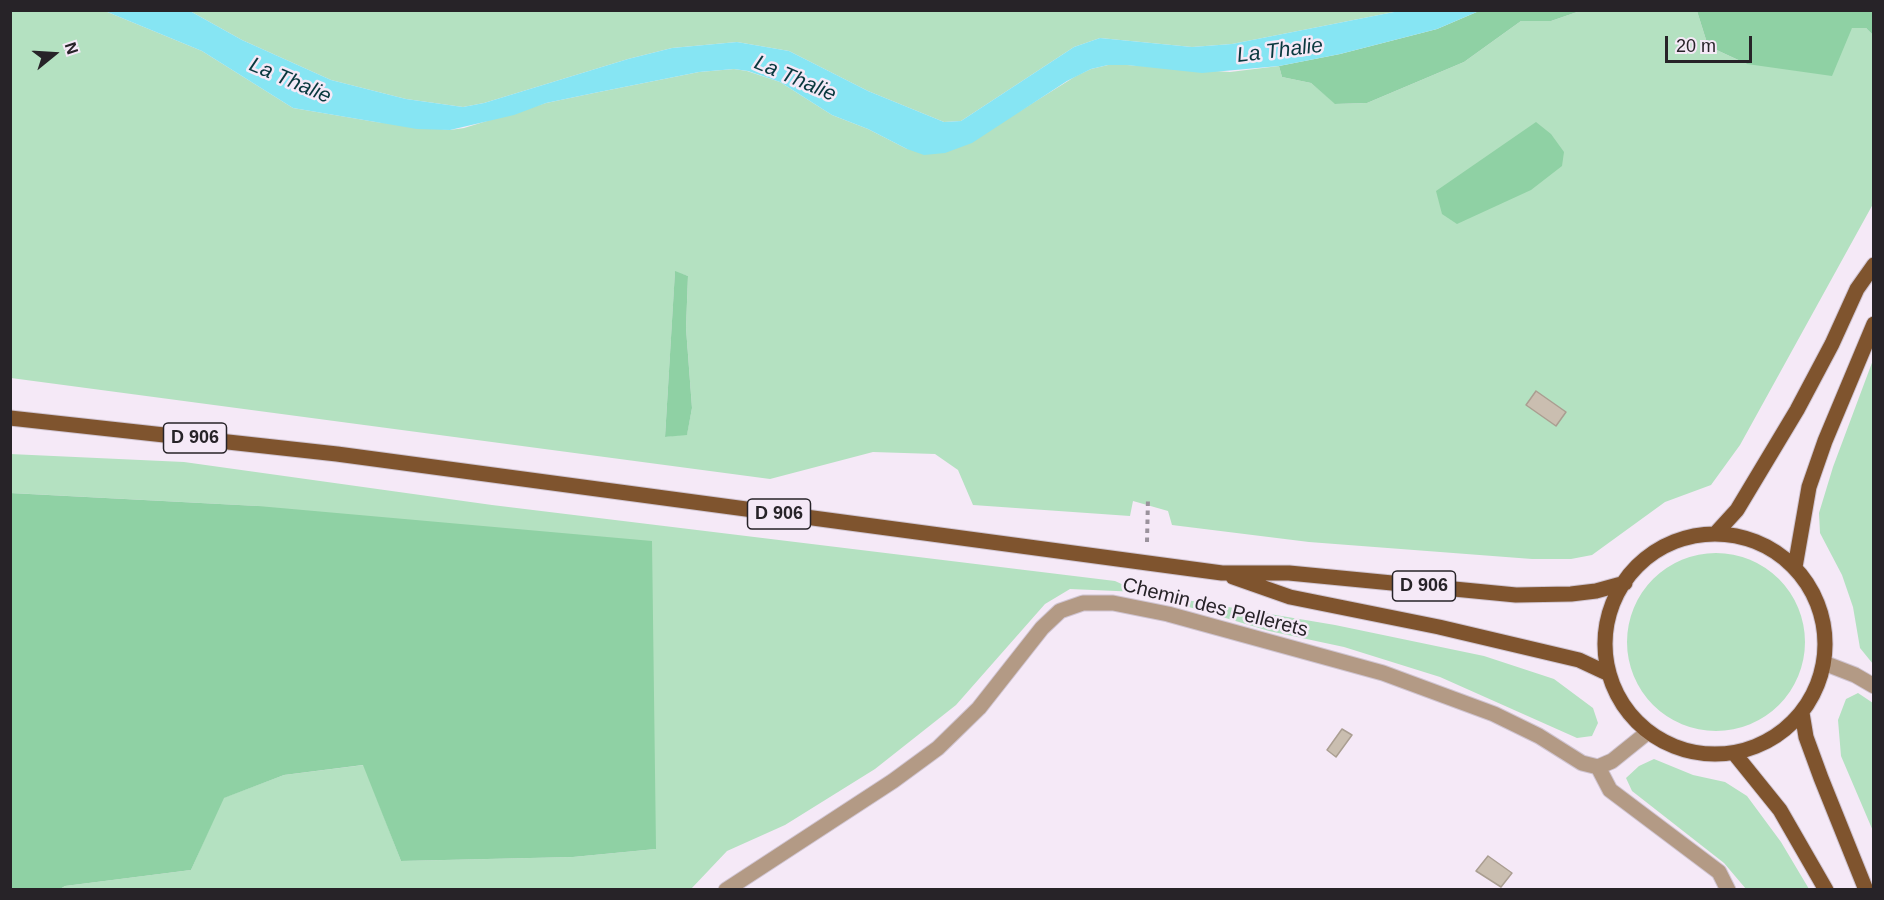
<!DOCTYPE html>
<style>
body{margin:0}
#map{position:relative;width:1884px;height:900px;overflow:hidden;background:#f5e9f7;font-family:Helvetica,sans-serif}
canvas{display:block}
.frame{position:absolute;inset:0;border:12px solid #272328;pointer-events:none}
.north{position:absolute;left:24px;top:24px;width:60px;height:60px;-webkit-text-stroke:4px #f5e9f7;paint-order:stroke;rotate:72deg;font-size:16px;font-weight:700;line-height:24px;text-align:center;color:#272328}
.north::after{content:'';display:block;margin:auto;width:21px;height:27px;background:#272328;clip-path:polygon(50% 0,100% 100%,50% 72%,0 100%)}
.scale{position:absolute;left:1665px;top:36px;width:87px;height:27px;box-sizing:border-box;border:3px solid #272328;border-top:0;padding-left:8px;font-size:18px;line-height:21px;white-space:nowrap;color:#272328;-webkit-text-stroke:4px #f5e9f7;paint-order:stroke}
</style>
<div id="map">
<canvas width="1884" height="900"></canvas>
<div class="frame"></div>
<div class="north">N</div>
<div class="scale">20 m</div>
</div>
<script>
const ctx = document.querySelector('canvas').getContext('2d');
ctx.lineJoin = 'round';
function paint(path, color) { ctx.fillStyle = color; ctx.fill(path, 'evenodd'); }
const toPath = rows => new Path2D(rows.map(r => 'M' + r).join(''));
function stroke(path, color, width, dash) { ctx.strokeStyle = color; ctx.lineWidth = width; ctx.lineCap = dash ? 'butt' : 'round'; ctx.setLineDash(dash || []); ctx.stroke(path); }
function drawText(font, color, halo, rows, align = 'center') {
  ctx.font = font + ' Helvetica,sans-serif'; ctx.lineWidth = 5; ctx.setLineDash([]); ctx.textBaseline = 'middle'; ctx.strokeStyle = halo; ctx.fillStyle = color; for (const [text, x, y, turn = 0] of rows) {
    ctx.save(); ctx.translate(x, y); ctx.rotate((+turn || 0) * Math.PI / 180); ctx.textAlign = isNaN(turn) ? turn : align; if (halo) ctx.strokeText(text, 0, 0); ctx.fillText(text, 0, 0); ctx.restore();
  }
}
paint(toPath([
 [11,11,105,11,202,51,293,108,376,122,450,130,464,128,546,103,594,93,699,72,734,69,747,71,780,82,832,115,868,129,907,149,1020,111,1076,76,1091,69,1108,65,1127,65,1230,72,1279,66,1282,77,1311,83,1336,104,1367,103,1464,62,1521,21,1551,21,1580,11,1697,11,1708,46,1747,64,1852,28,1866,28,1873,35,1873,204,1740,445,1711,485,1665,502,1592,555,1571,559,1532,559,1309,542,1172,525,1168,511,1133,501,1130,516,973,505,958,470,935,454,873,452,770,479,11,378],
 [675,272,688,276,686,328,692,408,687,434,665,437],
 [190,11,1399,11,1232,44,1192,47,1100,38,1074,47,961,121,944,122,868,91,789,51,737,42,672,48,628,59,484,103,463,107,406,99,331,80,242,40],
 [1873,360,1873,664,1860,648,1853,607,1842,575,1820,533,1819,513,1833,467],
 [10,454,184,462,492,505,1115,581,1139,592,1335,625,1484,656,1554,679,1593,708,1598,723,1592,736,1577,738,1440,677,1344,647,1269,631,1139,592,1070,589,1045,604,956,705,875,769,785,825,727,851,691,889,60,889,65,886,191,870,223,798,284,775,364,765,401,861,573,857,656,849,258,506,11,493],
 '1627 642a89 89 0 1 1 178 0a89 89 0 1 1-178 0Z',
 [1858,693,1873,703,1873,831,1841,756,1838,720,1846,699],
 [1654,759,1693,775,1725,782,1747,796,1781,842,1809,889,1746,889,1724,863,1632,791,1626,778,1639,766]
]), '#b4e1c1');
paint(toPath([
 [1479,11,1580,11,1551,21,1521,21,1464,62,1367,103,1335,104,1311,83,1282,77,1279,66,1340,54,1437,29],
 [1697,11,1873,11,1873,35,1866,28,1852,28,1832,76,1747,64,1708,46],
 [1536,122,1551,134,1564,152,1562,166,1531,190,1457,224,1442,214,1436,191],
 [675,271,688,276,686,328,692,408,687,435,665,437],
 [10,493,258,506,652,541,656,849,573,857,401,861,363,765,284,775,224,798,191,870,65,886,60,889,11,889]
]), '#8fd1a4');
paint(toPath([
 [105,11,190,11,242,40,331,80,406,99,463,107,484,103,628,59,672,48,737,42,789,51,868,91,944,122,961,121,1074,47,1100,38,1192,47,1232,44,1399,11,1479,11,1437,29,1340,54,1279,66,1202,73,1127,65,1108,65,1091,69,1067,81,972,143,945,153,924,155,907,149,868,129,832,115,780,82,748,71,734,69,699,72,594,93,546,103,514,115,450,130,417,129,293,108,202,51]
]), '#86e5f3');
const building = toPath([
 [1536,391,1566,412,1556,426,1526,405,1536,391],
 [1342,729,1352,735,1336,757,1327,750,1342,729],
 [1488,856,1512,873,1501,887,1476,871,1488,856]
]);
paint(building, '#cabeb0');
stroke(building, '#aa9e91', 1.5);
const minor = toPath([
 [1824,663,1855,675,1874,686],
 [1598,767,1610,790,1719,872,1728,890],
 [726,890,893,781,938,748,979,708,1042,628,1060,611,1083,603,1113,603,1168,614,1383,673,1494,714,1539,736,1582,763,1598,767,1612,761,1648,732]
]);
const major = toPath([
 [10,418,337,454,1222,573,1289,573,1516,595,1571,594,1596,591,1625,583],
 [1716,533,1737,510,1797,410,1832,344,1857,289,1874,265],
 '1605 644a110 110 0 1 1 220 0a110 110 0 1 1-220 0Z',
 [1795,567,1809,487,1825,441,1874,324],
 [1233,577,1290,597,1439,627,1579,660,1609,674],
 [1802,713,1806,737,1821,778,1866,890],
 [1734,753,1780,810,1826,890]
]);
stroke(minor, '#d0c5d2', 17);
stroke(major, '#d0c5d2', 17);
stroke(toPath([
 [1147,542,1148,498]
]), '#9a929c', 4, [4.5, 4.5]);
stroke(minor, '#b39a85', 15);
stroke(major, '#7f542e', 15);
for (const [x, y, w] of [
 [195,438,63],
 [779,514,63],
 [1424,586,63]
]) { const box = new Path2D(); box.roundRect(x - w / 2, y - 15, w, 30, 4.5); ctx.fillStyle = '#f5e9f7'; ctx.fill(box); stroke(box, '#272328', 1.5); }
drawText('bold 18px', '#272328', null, [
 ["D 906",195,438],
 ["D 906",779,514],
 ["D 906",1424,586]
]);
drawText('20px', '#272328', '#f5e9f7', [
 ["Chemin des Pellerets",1215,608,14]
]);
drawText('italic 21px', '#09383e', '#f5e9f7', [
 ["La Thalie",1280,51,-7],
 ["La Thalie",795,79,23],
 ["La Thalie",290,81,23]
]);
</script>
